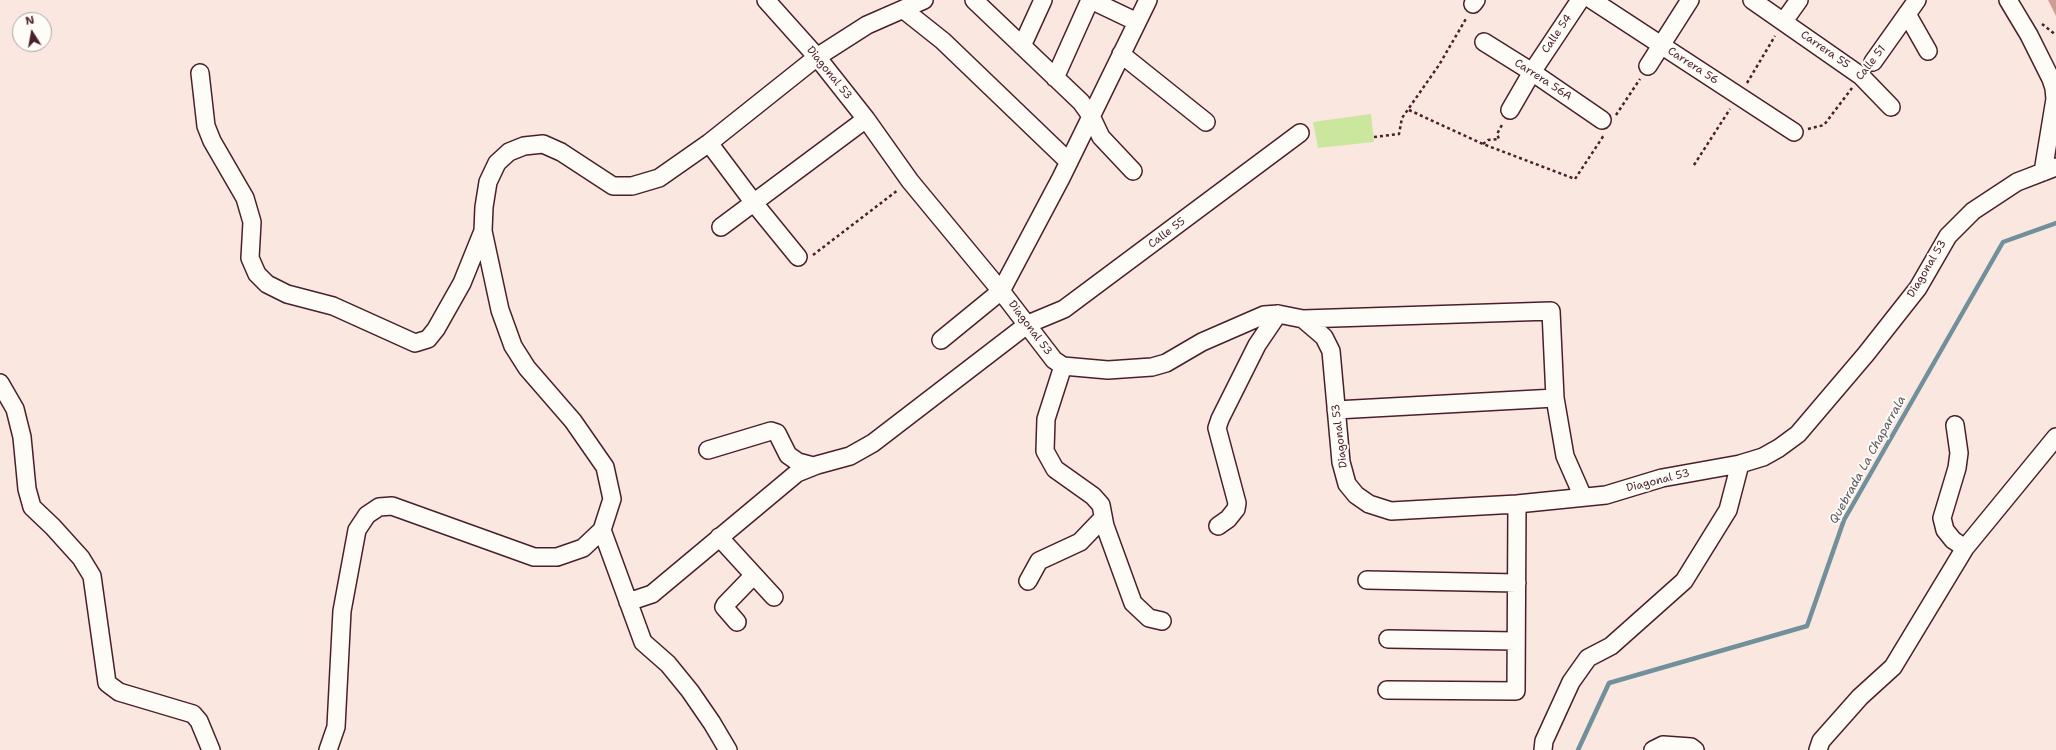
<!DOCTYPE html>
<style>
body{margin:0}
#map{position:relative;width:2056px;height:750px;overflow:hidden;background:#f9e7e0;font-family:"Shantell Sans",sans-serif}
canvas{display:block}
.north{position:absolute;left:12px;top:12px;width:40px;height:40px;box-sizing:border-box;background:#fdfcf7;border:1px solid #b5a4a5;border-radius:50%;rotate:349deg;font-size:11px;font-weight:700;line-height:16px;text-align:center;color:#4a1f2b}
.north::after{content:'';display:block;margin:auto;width:14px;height:18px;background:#4a1f2b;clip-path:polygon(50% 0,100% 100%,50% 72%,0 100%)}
</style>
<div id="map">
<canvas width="2056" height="750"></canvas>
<div class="north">N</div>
</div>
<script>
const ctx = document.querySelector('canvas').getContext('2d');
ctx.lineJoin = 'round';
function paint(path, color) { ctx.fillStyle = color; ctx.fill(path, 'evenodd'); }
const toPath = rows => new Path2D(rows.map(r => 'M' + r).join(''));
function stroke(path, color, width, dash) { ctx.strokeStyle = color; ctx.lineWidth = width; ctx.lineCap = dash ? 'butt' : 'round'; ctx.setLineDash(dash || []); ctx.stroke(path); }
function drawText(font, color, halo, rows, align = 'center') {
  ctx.font = font + ' "Shantell Sans",sans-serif'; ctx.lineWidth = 4; ctx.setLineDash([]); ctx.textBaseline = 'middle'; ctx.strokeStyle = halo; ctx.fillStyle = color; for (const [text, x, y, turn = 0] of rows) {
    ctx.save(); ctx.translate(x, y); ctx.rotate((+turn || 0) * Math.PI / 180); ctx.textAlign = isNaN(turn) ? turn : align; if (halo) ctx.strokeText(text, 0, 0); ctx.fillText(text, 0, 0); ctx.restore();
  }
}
paint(toPath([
 [1371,114,1374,142,1318,148,1313,122]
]), '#cbe79e');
stroke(toPath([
 [1578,750,1609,683,1807,626,1844,520,2003,242,2056,223]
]), '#71909b', 4.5);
const minor = toPath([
 [766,0,817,57,866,119,910,181,1001,291,1054,360,1063,366,1108,370,1152,367,1166,363,1202,342,1264,315,1278,314,1303,319,1324,337,1331,351,1341,462,1347,484,1356,495,1369,504,1391,511,1517,504,1606,495,1662,478,1740,464,1763,457,1779,448,1798,434,1866,354,1918,288,1948,236,1973,211,2017,182,2056,167],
 [974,0,1081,102,1091,116,1101,137,1133,171],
 [1091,0,1137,22],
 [1592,0,1794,132],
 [1752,0,1861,76,1891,107],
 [2008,0,2029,35,2051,79,2054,88,2055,99,2043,172],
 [1473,4,1476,0],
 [904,10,943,41,1069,162],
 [1907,14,1928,51],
 [1784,21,1799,0],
 [1484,42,1532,72,1602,120],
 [1022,46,1043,0],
 [1121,54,1206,122],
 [1873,62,1917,0],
 [1648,66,1690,0],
 [200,73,206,126,212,141,245,198,252,222,250,258,257,274,267,284,287,294,333,306,415,343,428,339,436,329,462,283,483,231],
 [1055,78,1090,0],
 [1510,110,1532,72,1580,0],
 [709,143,754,203,798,257],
 [721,227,866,119],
 [1303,319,1551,311,1555,398,1565,456,1583,497],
 [941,340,1001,291,1061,178,1148,0],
 [1063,366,1046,419,1045,451,1055,469,1093,496,1101,505,1105,526,1133,603,1149,618,1162,621],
 [0,383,15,409,22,437,27,489,32,507,53,527,81,558,92,576,107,683,119,692,193,714,199,721,211,750],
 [1336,410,1555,398],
 [1955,425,1959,453,1957,468,1942,518,1945,530,1953,540,1965,548],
 [708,450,771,431,777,433,788,455,798,462,813,466],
 [1218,526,1228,519,1236,509,1237,503,1217,428,1220,419,1257,345,1278,314],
 [602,530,643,642,668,664,690,691,712,723,728,750],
 [719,537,774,597],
 [1367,580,1517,583],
 [1028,581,1039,561,1080,542,1103,518],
 [628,602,652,594,797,473,817,465,850,456,873,443,1028,324,1064,309,1300,133],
 [737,622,724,607,725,605,753,576],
 [1388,639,1516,641],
 [1387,690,1516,691,1517,504],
 [328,750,336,727,342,611,357,530,367,515,379,507,392,506,534,557,557,557,583,548,602,530,612,499,605,467,573,421,527,368,513,346,500,310,483,231,484,207,488,182,497,163,509,152,524,146,543,144,561,152,613,186,632,186,659,178,709,143,817,57,867,25,924,0],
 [1543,750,1544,741,1571,682,1588,658,1611,646,1684,581,1728,510,1740,464],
 [1653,750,1663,745,1691,747,1695,750],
 [1818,750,1821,741,1860,697,1893,667,1965,548,2056,437]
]);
stroke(minor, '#4a1f2b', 20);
stroke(toPath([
 [2042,24,2056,35],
 [1747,83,1775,36],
 [1409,110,1483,144,1575,179,1604,135],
 [1616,115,1640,79],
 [1808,129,1824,125,1852,88],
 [1374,137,1399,134,1402,118,1439,65,1467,17],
 [1483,144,1488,140,1499,139,1497,134,1503,123],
 [1694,165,1730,109],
 [813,255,898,190]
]), '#4a1f2b', 2.5, [3, 3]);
stroke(minor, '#fdfcf7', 17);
paint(toPath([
 [2048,0,2056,0,2056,16]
]), '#cf9d93');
drawText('11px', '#4a1f2b', '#fdfcf7', [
 ["Calle 54",1557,34,-56],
 ["Carrera 55",1825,50,35],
 ["Calle 51",1871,63,-52],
 ["Carrera 56",1693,66,33],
 ["Diagonal 53",829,73,51],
 ["Carrera 56A",1543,80,33],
 ["Calle 55",1167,233,-37],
 ["Diagonal 53",1927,269,-59],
 ["Diagonal 53",1030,328,53],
 ["Diagonal 53",1340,436,-97],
 ["Diagonal 53",1658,481,-14]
]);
drawText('italic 12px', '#5e5863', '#fdfcf7', [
 ["Quebrada La Chaparrala",1868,460,-61]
]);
</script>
